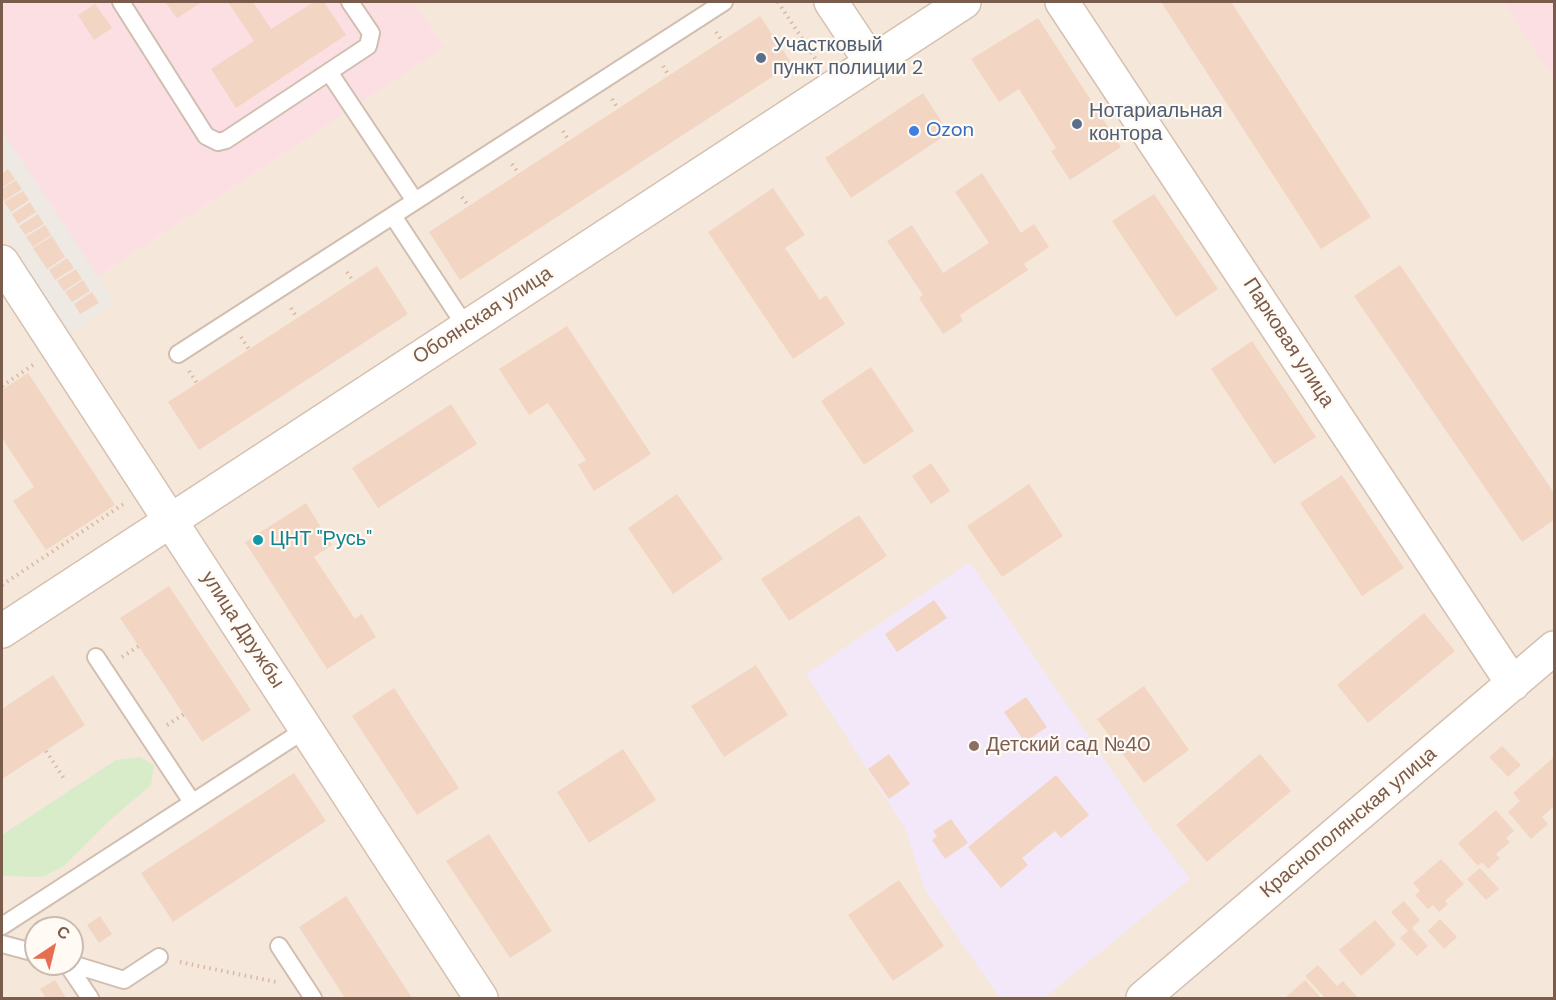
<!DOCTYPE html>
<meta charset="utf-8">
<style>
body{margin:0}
#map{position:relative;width:1556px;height:1000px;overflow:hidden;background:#fdf6ec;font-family:"DM Sans",sans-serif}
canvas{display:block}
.frame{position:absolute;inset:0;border:3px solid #7a5c4d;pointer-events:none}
.north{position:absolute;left:24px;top:916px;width:60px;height:60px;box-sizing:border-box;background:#fffaf3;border:2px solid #cabbb1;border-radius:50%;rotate:35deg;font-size:16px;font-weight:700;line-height:24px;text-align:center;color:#7a5c4d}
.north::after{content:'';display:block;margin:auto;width:21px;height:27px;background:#e76f51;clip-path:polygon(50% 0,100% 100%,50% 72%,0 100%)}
</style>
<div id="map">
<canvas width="1556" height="1000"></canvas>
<div class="frame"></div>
<div class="north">С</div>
</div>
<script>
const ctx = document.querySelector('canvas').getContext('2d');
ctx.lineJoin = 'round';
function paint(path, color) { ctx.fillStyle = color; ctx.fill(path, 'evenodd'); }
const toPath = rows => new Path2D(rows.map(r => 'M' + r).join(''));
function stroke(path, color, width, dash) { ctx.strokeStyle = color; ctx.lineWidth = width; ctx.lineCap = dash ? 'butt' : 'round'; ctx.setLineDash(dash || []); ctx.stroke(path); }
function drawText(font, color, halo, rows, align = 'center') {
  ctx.font = font + ' "DM Sans",sans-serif'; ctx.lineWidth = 4.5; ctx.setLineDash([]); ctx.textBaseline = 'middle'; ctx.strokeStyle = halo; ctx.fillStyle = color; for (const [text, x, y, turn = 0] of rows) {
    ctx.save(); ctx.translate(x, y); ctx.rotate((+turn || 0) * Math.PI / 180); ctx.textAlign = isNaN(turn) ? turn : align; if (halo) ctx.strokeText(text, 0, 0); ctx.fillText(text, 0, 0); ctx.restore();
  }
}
paint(toPath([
 [2,2,1554,2,1554,998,2,998],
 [36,928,72,928,72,964,36,964]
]), '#f5e8da');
paint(toPath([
 [2,130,116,303,70,334,2,230]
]), '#efe9e4');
paint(toPath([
 [970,562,1144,818,1190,879,1044,998,1000,998,925,890,905,828,806,674]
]), '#f3e8fa');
paint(toPath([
 [2,2,413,2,444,47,98,276,2,130],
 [1504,2,1554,2,1554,79]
]), '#fbdfe3');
paint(toPath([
 [140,757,154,765,151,785,110,820,63,867,42,877,2,876,2,835,116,760]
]), '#d8ecc9');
paint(toPath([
 [165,2,202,2,177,18],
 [228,2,253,2,271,29,314,2,324,2,346,35,236,108,211,69,254,41],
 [1161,2,1231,2,1371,217,1321,249],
 [95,4,112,28,94,40,78,15],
 [760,16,792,64,460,280,429,232],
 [1038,18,1121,147,1070,180,1051,151,1056,148,1019,89,999,102,971,59],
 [923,93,949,133,851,198,825,158],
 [8,169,15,179,2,188,2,174],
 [982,173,1021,233,1034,224,1049,247,1024,264,1028,270,960,315,963,321,943,334,919,298,923,295,887,241,912,225,943,273,989,243,955,192],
 [16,180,22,189,4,201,2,189],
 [773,188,805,235,785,248,820,300,826,295,845,324,793,359,708,232],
 [23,191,29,200,11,212,4,202],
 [1154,194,1218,289,1176,317,1112,221],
 [30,202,36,212,18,224,12,214],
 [38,214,44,224,25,235,19,226],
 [45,225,51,235,33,247,26,237],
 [52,236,65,257,47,269,33,248],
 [67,258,74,268,55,280,49,270],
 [1400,265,1554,493,1554,520,1522,542,1354,296],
 [377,266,408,314,199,450,168,402],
 [76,269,82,279,64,291,57,281],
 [83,280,90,291,72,302,65,292],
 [92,292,99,303,80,314,74,304],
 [567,326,651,454,594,491,578,465,586,460,548,403,529,415,499,369],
 [1252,341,1316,437,1274,464,1211,369],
 [871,367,914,431,864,465,821,401],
 [28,373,115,505,46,550,13,501,34,487,2,438,2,390],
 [451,404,477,444,378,508,352,468],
 [931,463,950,491,931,504,912,476],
 [1342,475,1404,568,1362,596,1300,503],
 [1029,484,1063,536,1002,577,967,526],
 [677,494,723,559,673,594,628,528],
 [306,503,332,545,314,557,355,619,362,614,376,637,327,669,245,542],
 [859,515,887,556,789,621,761,579],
 [169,586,251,710,202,742,120,618],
 [934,600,947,618,897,652,885,634],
 [1424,613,1455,651,1368,723,1337,685],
 [756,665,788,715,724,757,691,706],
 [53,675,85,725,2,779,2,709],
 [1144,686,1189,750,1144,783,1097,719],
 [394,688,459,788,417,815,352,716],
 [1026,697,1047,727,1025,742,1004,712],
 [1502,746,1521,765,1508,777,1489,757],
 [623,749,656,800,589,843,557,792],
 [889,754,910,784,889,799,868,769],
 [1260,754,1291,791,1207,862,1176,825],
 [1554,757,1554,806,1542,817,1548,824,1531,839,1508,812,1520,801,1513,793],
 [294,773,326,821,173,922,141,873],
 [1056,775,1089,815,1061,838,1055,831,1022,858,1028,865,1001,888,968,847],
 [1496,810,1514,831,1506,838,1510,842,1496,854,1500,858,1488,869,1482,862,1478,866,1458,843],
 [951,819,968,843,945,859,932,840,937,836,933,831],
 [489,834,552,931,510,958,446,861],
 [1441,859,1464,884,1445,901,1448,904,1439,912,1433,905,1428,909,1415,895,1420,891,1413,883],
 [1480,868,1499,889,1486,900,1467,879],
 [899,880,944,946,893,981,848,915],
 [346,896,412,998,345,998,299,927],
 [1404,901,1420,920,1412,928,1428,946,1417,956,1400,938,1408,931,1391,912],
 [100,916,112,934,99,943,87,925],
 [1440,919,1457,937,1444,949,1428,931],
 [1375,920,1396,945,1361,976,1339,950],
 [1318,965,1337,986,1343,981,1358,998,1325,998,1305,976],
 [55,980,66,998,46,998,40,989],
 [1305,980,1321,998,1285,998]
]), '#f3d5c3');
const lane = toPath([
 [121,2,206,136,218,142,226,140,368,46,371,33,350,2],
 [329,72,415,201],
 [393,216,466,327],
 [178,354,724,2],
 [96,657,192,802],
 [2,926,306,729],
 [2,944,36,953],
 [279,946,313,998],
 [67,964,90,998],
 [72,964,124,980,159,957]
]);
const secondary = toPath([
 [831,2,871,62],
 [1062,2,1513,684],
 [2,262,481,998],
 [2,631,964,2],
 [1143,998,1554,648]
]);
stroke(lane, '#d1beb0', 20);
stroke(secondary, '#d6c0b0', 36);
stroke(toPath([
 [778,2,817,61],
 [716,32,722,41],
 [663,66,669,76],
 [612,99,618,109],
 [563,131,569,141],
 [512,164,519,174],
 [462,197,469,206],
 [347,272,353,281],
 [291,308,297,318],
 [241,337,249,349],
 [189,371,197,383],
 [2,386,33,365],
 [2,585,125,503],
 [122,657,139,646],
 [167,725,184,714],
 [46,751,65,780],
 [180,962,276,982]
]), '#d9b8a5', 4, [1.5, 4.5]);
stroke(lane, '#fff', 16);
stroke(secondary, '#fff', 33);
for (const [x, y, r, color] of [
 [761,58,6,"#5c6f8a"],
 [1077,124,6,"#5c6f8a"],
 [914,131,6,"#3f7fe0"],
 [258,540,6,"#0f9aa8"],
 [974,746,6,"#8d6e63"]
]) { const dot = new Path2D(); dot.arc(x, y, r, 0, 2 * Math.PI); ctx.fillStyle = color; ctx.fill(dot); stroke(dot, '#fffaf3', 2); }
drawText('20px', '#4e5e75', '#fffaf3', [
 ["Участковый",773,46],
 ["пункт полиции 2",773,69],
 ["Нотариальная",1089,112],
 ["контора",1089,135]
], 'left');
drawText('20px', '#366cbe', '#fffaf3', [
 ["Ozon",926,131]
], 'left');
drawText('20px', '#7a5c4d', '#fffaf3', [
 ["Обоянская улица",483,316,-33],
 ["Парковая улица",1288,343,57],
 ["улица Дружбы",242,630,57],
 ["Краснополянская улица",1349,823,-40]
]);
drawText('20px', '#0d838f', '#fffaf3', [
 ["ЦНТ \"Русь\"",270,540]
], 'left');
drawText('20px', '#785e54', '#fffaf3', [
 ["Детский сад №40",986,746]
], 'left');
</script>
